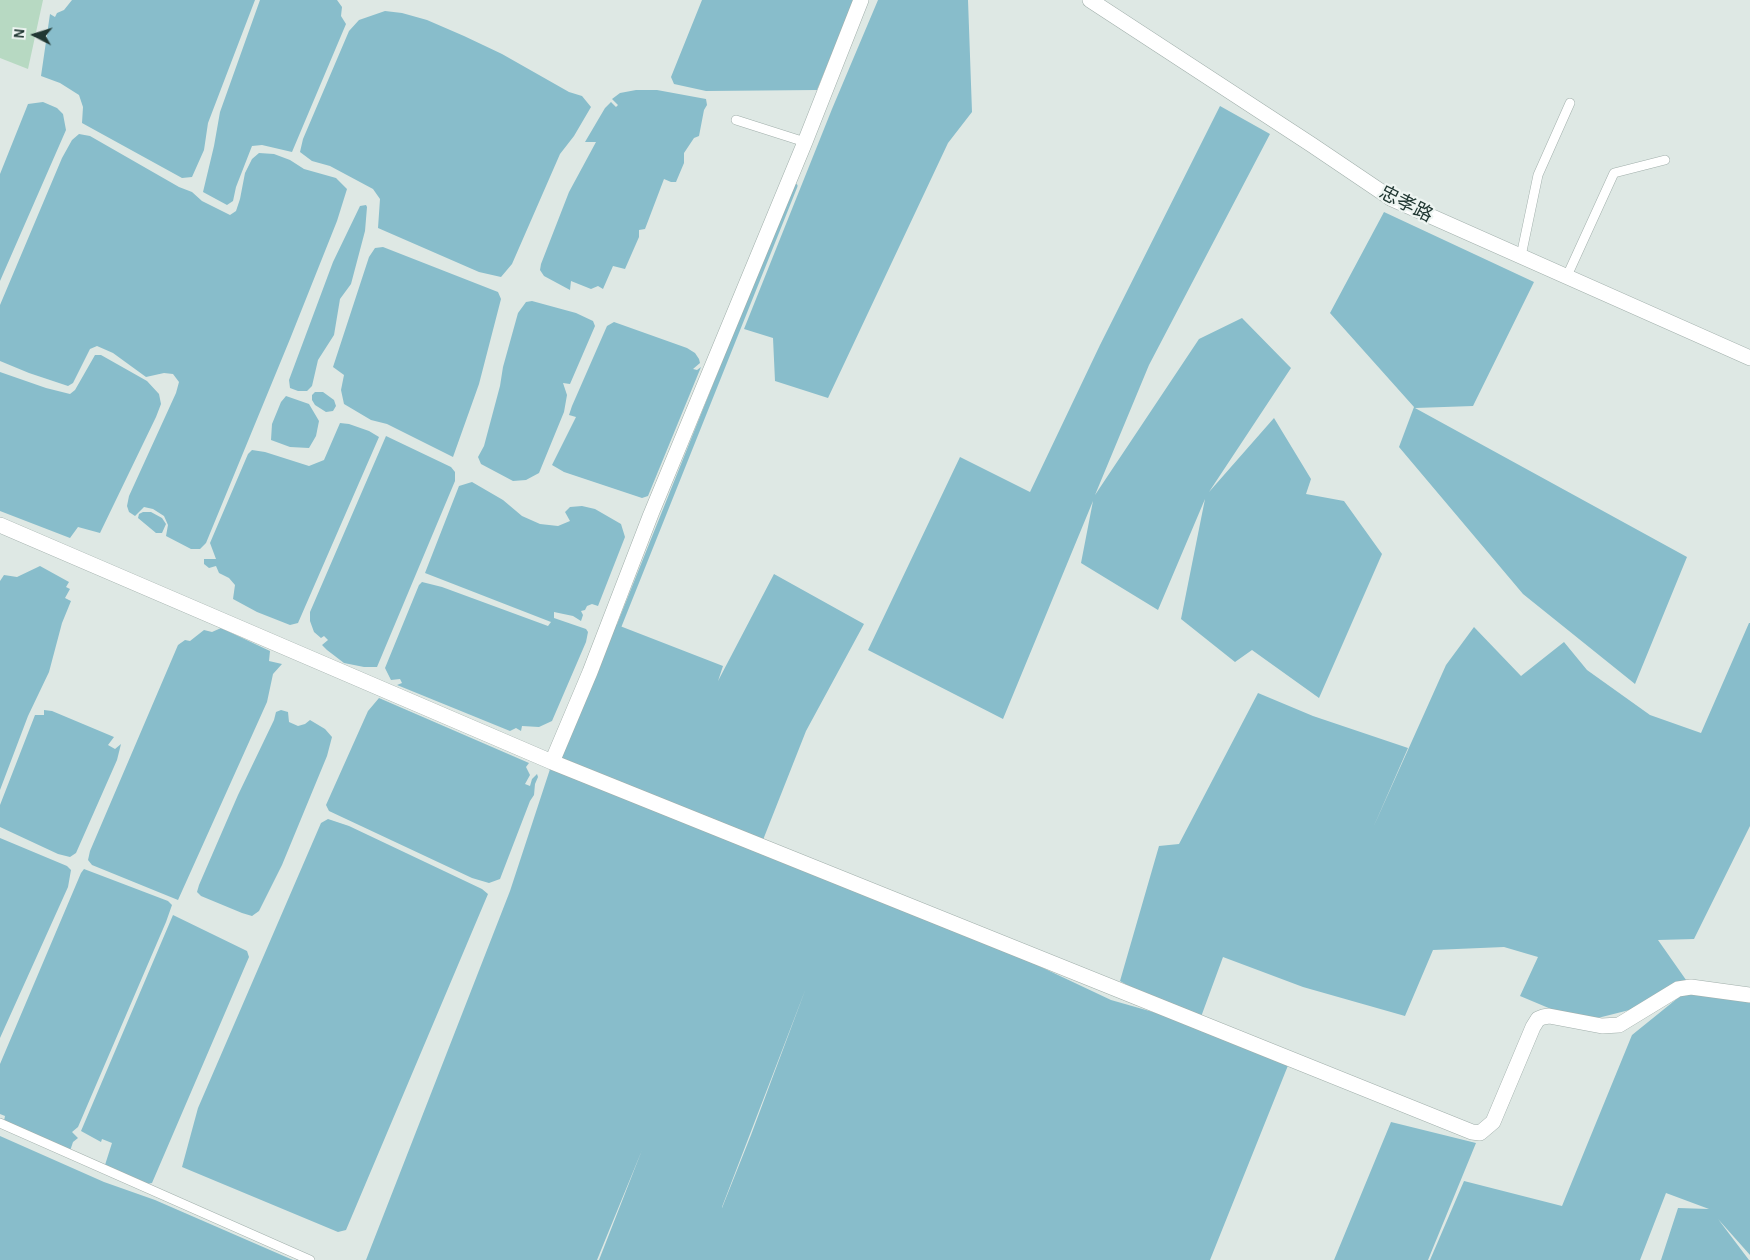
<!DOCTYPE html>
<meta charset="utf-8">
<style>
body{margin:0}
#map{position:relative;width:1750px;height:1260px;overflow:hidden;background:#dee8e4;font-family:"Alegreya Sans",sans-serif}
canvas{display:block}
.north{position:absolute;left:10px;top:10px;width:50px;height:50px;-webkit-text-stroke:4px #eef5f2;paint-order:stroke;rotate:275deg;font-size:14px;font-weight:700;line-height:20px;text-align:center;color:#203732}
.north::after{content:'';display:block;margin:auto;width:18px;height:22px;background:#203732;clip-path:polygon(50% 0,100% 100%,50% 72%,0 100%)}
</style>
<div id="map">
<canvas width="1750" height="1260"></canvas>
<div class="north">N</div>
</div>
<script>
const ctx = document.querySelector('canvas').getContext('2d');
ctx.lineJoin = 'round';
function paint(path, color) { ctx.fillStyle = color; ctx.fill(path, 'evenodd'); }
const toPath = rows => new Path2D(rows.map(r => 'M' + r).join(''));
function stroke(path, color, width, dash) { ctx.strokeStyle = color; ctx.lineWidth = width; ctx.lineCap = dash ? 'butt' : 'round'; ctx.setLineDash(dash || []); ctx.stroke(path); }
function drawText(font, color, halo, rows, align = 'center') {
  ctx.font = font + ' "Alegreya Sans","Noto Sans TC",sans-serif'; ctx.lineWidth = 4.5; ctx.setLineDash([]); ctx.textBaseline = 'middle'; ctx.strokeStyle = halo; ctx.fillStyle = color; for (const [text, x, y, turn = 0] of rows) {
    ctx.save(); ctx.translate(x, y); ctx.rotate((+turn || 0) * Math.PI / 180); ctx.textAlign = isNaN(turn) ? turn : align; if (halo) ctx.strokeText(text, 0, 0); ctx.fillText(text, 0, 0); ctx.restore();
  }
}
paint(toPath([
 [0,0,43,0,28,69,0,58]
]), '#b7d9c2');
paint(toPath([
 [72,0,255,0,208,123,204,150,192,177,182,178,82,123,83,107,79,95,60,83,41,76,50,14,55,17,57,13,64,10],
 [260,0,337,0,342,7,341,16,346,24,292,152,262,145,252,146,236,187,233,201,227,205,203,192,214,146,220,112],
 [702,0,854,0,817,90,706,91,674,84,671,77],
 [878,0,968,0,972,112,948,143,828,398,775,381,773,338,744,329,832,109],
 [385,11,402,13,427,20,464,36,502,54,569,92,582,96,591,107,574,136,560,154,512,264,501,277,479,272,378,228,380,199,373,189,330,166,312,161,300,152,303,139,349,31,359,20],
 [636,90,657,90,706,99,707,105,704,110,699,136,694,138,684,153,684,163,676,182,671,182,664,179,645,229,639,230,639,237,625,269,613,266,603,289,598,286,591,289,571,281,570,290,544,276,540,270,541,264,569,192,596,142,585,142,605,108,611,102,616,107,618,105,612,99,620,93],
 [43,102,57,108,63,114,66,130,0,281,0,174,28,104],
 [1220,106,1270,134,1149,365,1095,495,1199,339,1242,318,1291,368,1209,492,1274,418,1311,479,1306,494,1344,501,1382,554,1319,698,1252,650,1235,662,1181,619,1205,499,1158,610,1081,563,1093,501,1003,719,868,650,960,457,1030,492,1100,345],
 [79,134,90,136,179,187,192,192,202,201,230,215,236,211,240,199,245,173,252,159,259,153,274,154,290,160,304,169,336,178,347,189,337,221,290,339,206,543,200,549,191,549,166,536,168,525,164,516,153,509,144,507,135,516,129,512,127,506,129,496,176,393,179,382,173,374,164,373,146,377,113,353,97,346,90,349,73,383,68,386,29,373,0,361,0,305,62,158,72,140],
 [366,205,367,207,365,231,351,284,340,299,334,335,318,360,312,386,307,391,298,391,290,388,289,380,333,262,360,206],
 [1384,212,1534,282,1473,406,1415,408,1687,557,1635,684,1523,594,1399,447,1414,407,1330,313],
 [383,247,498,292,501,299,479,384,453,457,387,424,371,420,344,404,341,390,344,375,333,367,369,257,375,248],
 [532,301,576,313,593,321,595,326,570,384,563,383,567,395,564,412,539,473,526,480,513,481,481,464,478,457,484,446,500,386,503,367,518,313,526,302],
 [614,322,687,348,695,353,699,359,700,363,693,369,697,370,701,367,648,496,642,498,564,472,552,465,576,417,569,415,572,406,607,326],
 [95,355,101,355,147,381,159,394,161,404,156,417,100,533,78,527,70,538,0,511,0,372,46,388,70,394,75,390],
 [315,392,323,392,334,400,336,406,333,411,326,412,315,405,312,400,312,395],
 [286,396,309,404,319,421,316,436,309,448,290,447,271,440,272,424,281,402],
 [340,423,349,424,369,431,379,437,298,623,290,625,257,612,233,599,235,585,229,578,219,573,216,566,209,568,204,564,204,559,216,559,210,543,248,454,252,450,265,452,309,466,324,460],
 [386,436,451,467,455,472,455,481,377,667,364,667,344,663,327,650,322,645,328,640,324,636,321,638,314,632,310,621,310,612],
 [472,482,503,500,522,516,540,524,558,526,570,521,565,512,570,507,582,506,595,509,621,524,625,537,598,606,592,604,587,606,585,610,581,611,583,615,581,621,573,616,554,612,554,618,586,629,588,632,586,642,552,721,539,727,522,726,521,731,516,728,510,731,397,685,402,683,400,679,391,680,385,668,419,585,422,582,442,587,548,626,551,622,425,573,459,486],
 [143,512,151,512,162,518,166,524,162,533,156,533,138,518,139,514],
 [40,566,69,582,66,587,70,589,65,598,71,601,62,623,49,672,28,716,0,790,0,581,4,575,17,577],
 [774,574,864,624,806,731,761,845,935,917,1111,1000,1195,1024,1120,981,1159,846,1179,844,1258,693,1313,716,1408,748,1373,828,1446,665,1474,627,1521,676,1564,642,1587,670,1650,715,1701,733,1749,623,1750,623,1750,826,1694,939,1658,940,1691,987,1750,993,1750,1255,1718,1219,1749,1260,1661,1260,1678,1208,1709,1209,1666,1193,1640,1260,1430,1260,1464,1181,1562,1206,1632,1035,1689,989,1657,1003,1582,1022,1520,996,1538,957,1504,947,1433,950,1405,1016,1303,987,1223,957,1198,1025,1289,1063,1210,1260,599,1260,642,1150,597,1260,366,1260,510,891,554,757,607,621,723,666,718,681],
 [806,988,751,1135,722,1208,722,1207],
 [221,628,270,651,269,661,282,664,273,674,267,702,178,900,92,865,88,860,90,851,178,645,185,640,190,641,204,630,212,632],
 [379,698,529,763,526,767,530,775,525,784,530,786,532,779,537,774,538,777,535,784,534,795,530,801,500,879,489,883,472,878,329,811,326,805,368,711],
 [44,710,52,711,114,737,108,745,115,749,121,744,117,760,76,853,70,857,58,854,0,827,0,805,35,715,44,715],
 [281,710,288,712,289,722,298,726,305,724,310,720,325,729,332,737,327,756,282,865,259,911,252,916,242,913,201,896,197,892,199,885,238,795,274,720,276,712],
 [328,819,349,826,482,889,488,894,346,1230,338,1232,182,1167,198,1108,321,823],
 [0,838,67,866,71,870,68,887,0,1038],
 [84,869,168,901,172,905,166,922,78,1127,72,1132,78,1138,73,1142,70,1151,4,1121,5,1116,0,1114,0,1064,81,873],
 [173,915,247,951,249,957,152,1183,147,1184,105,1165,112,1143,102,1139,101,1142,81,1131],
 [1391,1122,1476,1143,1428,1260,1334,1260],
 [0,1136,104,1182,155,1200,293,1260,0,1260]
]), '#88bdcb');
stroke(toPath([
 [617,631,795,186]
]), '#88bdcb', 5);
const service = toPath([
 [736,120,805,142],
 [1521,256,1538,175,1570,103],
 [1567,276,1614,173,1665,160],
 [0,1123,310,1260]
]);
const minor = toPath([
 [0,525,552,762,590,672,651,514,805,142,861,0],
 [552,762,1472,1132,1480,1133,1493,1122,1533,1027,1538,1019,1543,1017,1549,1016,1602,1026,1619,1025,1678,989,1691,987,1750,995]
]);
const tertiary = toPath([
 [1090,0,1312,145,1392,199,1750,358]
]);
stroke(service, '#a1afab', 10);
stroke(minor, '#a1afab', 16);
stroke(tertiary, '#a1afab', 16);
stroke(service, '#fff', 9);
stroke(minor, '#fff', 15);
stroke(tertiary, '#fff', 15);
drawText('19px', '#203732', '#eef5f2', [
 ["忠孝路",1406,204,27]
]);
</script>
